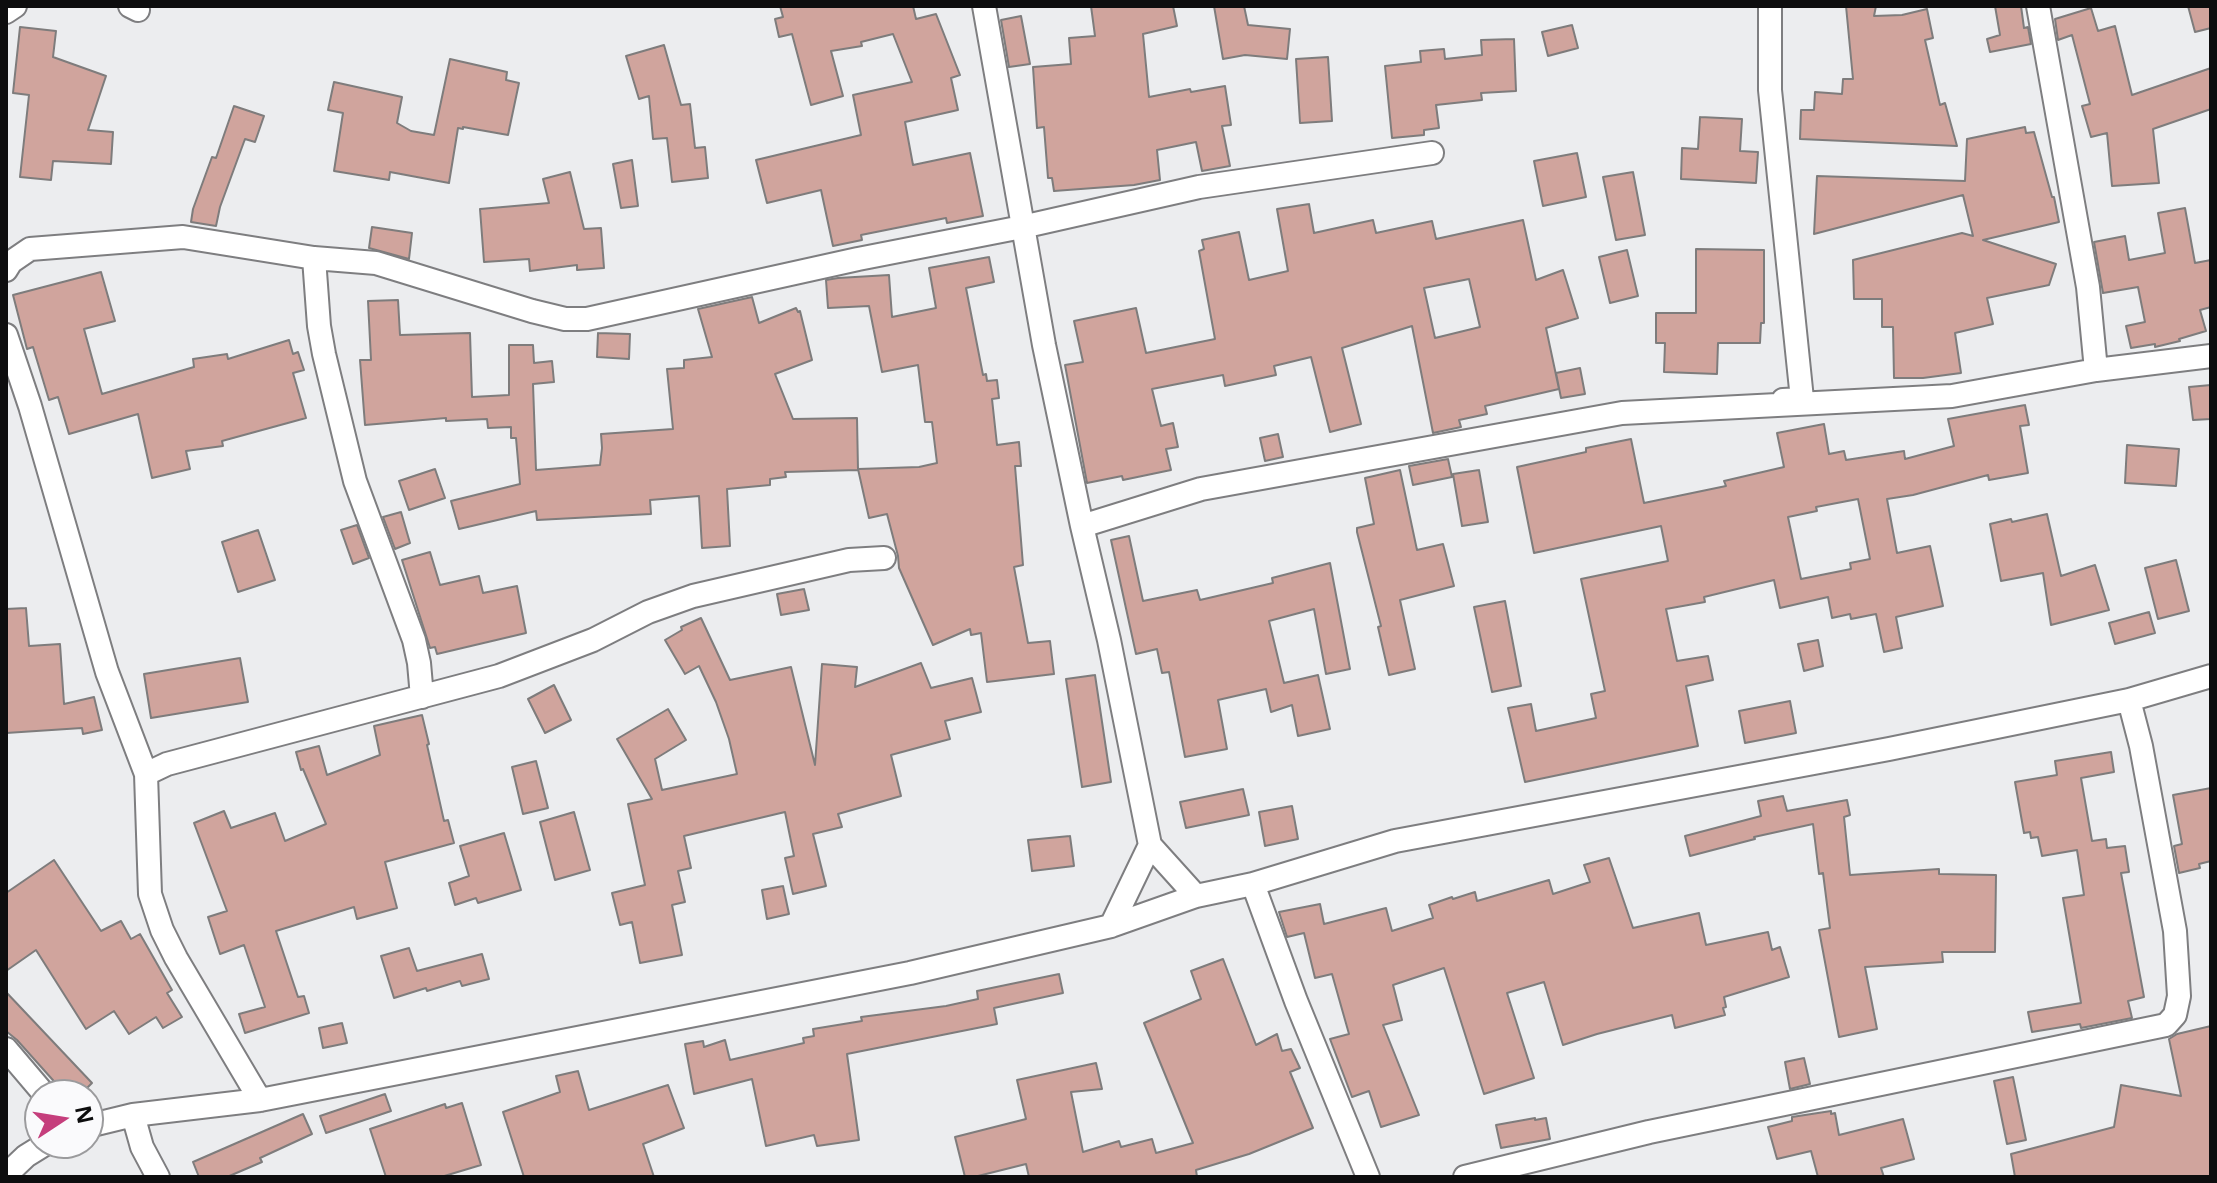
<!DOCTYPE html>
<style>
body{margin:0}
#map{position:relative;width:2217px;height:1183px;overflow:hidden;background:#ecedef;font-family:"Open Sans",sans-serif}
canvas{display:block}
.frame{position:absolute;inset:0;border:8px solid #0d0d0e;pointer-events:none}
.north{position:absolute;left:24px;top:1079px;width:80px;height:80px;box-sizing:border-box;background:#fafafc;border:2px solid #9b9b9d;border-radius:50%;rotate:78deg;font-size:22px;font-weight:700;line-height:32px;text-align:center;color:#0d0d0e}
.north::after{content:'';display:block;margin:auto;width:28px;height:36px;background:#c53e7c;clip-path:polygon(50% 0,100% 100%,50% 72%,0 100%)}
</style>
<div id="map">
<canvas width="2217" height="1183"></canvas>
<div class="frame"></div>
<div class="north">N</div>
</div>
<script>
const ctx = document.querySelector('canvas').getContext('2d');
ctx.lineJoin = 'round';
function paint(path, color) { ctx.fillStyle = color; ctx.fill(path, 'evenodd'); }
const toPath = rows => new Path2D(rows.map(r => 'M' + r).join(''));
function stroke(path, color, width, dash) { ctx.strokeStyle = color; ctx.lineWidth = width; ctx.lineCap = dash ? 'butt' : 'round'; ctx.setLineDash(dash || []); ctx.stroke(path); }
const building = toPath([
 [780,6,913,6,916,19,936,14,960,75,951,78,958,110,905,122,913,165,970,153,983,216,947,223,946,218,861,235,862,240,833,246,821,190,767,203,756,160,861,135,853,95,912,82,893,34,861,42,862,46,831,51,843,96,811,105,792,34,779,37,775,19,783,17,780,6],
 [1091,6,1173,6,1177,26,1143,34,1149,97,1190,89,1191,92,1225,86,1231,125,1222,126,1230,166,1202,171,1196,142,1157,150,1160,180,1134,185,1054,191,1052,178,1048,178,1044,127,1037,128,1033,67,1071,64,1069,38,1095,36,1091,6],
 [1214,6,1244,6,1248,25,1290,29,1287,59,1245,55,1223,59,1214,6],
 [1846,6,1876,6,1874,16,1902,15,1927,9,1933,38,1925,40,1940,105,1945,103,1957,146,1800,139,1801,110,1814,110,1815,92,1842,94,1843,79,1853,79,1846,6],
 [1995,6,2021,6,2024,28,2028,27,2031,44,1990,52,1987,39,2000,35,1995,6],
 [2188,6,2211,6,2211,28,2195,32,2188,6],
 [2091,8,2098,31,2115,26,2132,95,2211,68,2211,109,2153,129,2159,183,2112,186,2107,133,2091,137,2082,106,2090,104,2072,35,2058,40,2055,19,2091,8],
 [1021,16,1030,64,1009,67,1001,20,1021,16],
 [1572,25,1578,48,1548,56,1542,32,1572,25],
 [20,27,56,31,53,57,106,76,88,130,113,132,111,164,53,161,51,180,20,177,29,95,13,93,20,27],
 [1514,39,1516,91,1481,93,1482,100,1436,105,1439,128,1424,130,1424,135,1392,138,1385,66,1421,62,1420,51,1444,49,1445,59,1482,55,1481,40,1514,39],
 [664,45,681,105,690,104,695,148,705,147,708,178,672,182,667,138,653,139,649,96,639,99,626,56,664,45],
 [1328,57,1332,121,1300,123,1296,59,1328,57],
 [450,59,507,72,506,80,519,83,508,135,463,127,463,129,458,128,449,183,390,172,389,180,334,171,343,113,328,110,334,82,402,97,397,123,411,131,434,135,450,59],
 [234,106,264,116,255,142,245,139,220,207,216,226,191,222,193,209,212,157,216,158,234,106],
 [1700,117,1742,119,1740,151,1758,152,1756,183,1681,179,1682,148,1698,149,1700,117],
 [2025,127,2026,133,2034,132,2052,197,2054,197,2059,222,1983,240,2056,264,2049,285,1987,298,1993,324,1955,333,1961,373,1923,378,1894,378,1893,327,1882,327,1882,299,1854,299,1853,260,1962,233,1973,236,1963,195,1814,234,1817,176,1965,181,1967,139,2025,127],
 [1577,153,1586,197,1543,206,1534,161,1577,153],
 [632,160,638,206,621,208,613,164,632,160],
 [570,172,584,229,601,228,604,268,577,270,577,265,530,271,529,259,484,262,480,209,549,203,543,179,570,172],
 [1633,172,1645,235,1616,240,1603,177,1633,172],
 [1309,204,1314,233,1373,220,1376,233,1432,221,1436,239,1523,220,1536,280,1563,270,1578,318,1546,328,1559,389,1485,406,1487,414,1459,420,1461,427,1433,433,1412,326,1342,348,1361,424,1330,432,1311,357,1274,366,1276,375,1225,386,1223,375,1152,389,1161,426,1173,423,1178,447,1166,449,1171,470,1123,480,1122,476,1087,483,1065,365,1083,362,1074,321,1136,308,1146,353,1215,339,1199,251,1204,249,1202,240,1239,232,1249,280,1288,271,1277,209,1309,204],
 [1469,279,1480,327,1435,338,1424,288,1469,279],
 [2185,208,2195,263,2211,260,2211,307,2200,310,2206,331,2179,339,2180,341,2155,347,2155,344,2131,348,2126,326,2145,322,2138,287,2103,293,2094,242,2125,236,2129,260,2165,253,2158,213,2185,208],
 [372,227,412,233,409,259,369,248,372,227],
 [1696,249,1764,250,1764,323,1761,323,1760,343,1718,343,1717,374,1664,372,1665,343,1656,343,1656,313,1696,313,1696,249],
 [1627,250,1638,296,1610,303,1599,257,1627,250],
 [989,257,994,282,966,288,983,375,986,374,987,381,997,380,999,398,992,399,997,445,1019,442,1021,466,1015,466,1023,565,1014,567,1028,643,1050,641,1054,674,987,682,981,633,971,635,970,629,933,645,899,568,898,556,887,514,869,518,858,469,919,467,937,463,932,422,925,422,918,365,882,372,869,306,828,308,826,280,838,278,889,275,892,317,936,308,929,268,989,257],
 [101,272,115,321,84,329,102,394,194,367,193,359,227,354,228,359,289,340,293,354,298,352,304,370,293,373,306,418,222,441,223,446,186,451,190,469,152,478,138,414,69,434,58,397,49,400,33,347,27,349,13,295,101,272],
 [752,297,759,323,796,308,798,312,800,311,812,360,775,374,793,419,857,418,858,470,785,472,786,477,770,479,770,485,727,489,730,546,702,548,699,496,650,500,651,514,537,520,536,511,459,529,451,501,520,484,516,438,511,438,511,427,488,428,487,419,446,421,446,418,365,425,360,360,371,360,368,301,398,300,400,335,470,333,472,397,509,395,509,345,533,345,534,363,552,361,554,382,533,384,536,470,600,465,602,448,601,434,673,429,667,369,684,368,684,360,712,357,698,309,752,297],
 [598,333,630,334,629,359,597,357,598,333],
 [1580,368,1585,394,1561,398,1556,373,1580,368],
 [2211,385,2211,419,2193,420,2189,387,2211,385],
 [2025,405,2029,425,2020,426,2028,473,1989,480,1988,475,1913,495,1887,499,1897,553,1930,546,1943,606,1896,617,1902,648,1884,652,1876,614,1851,619,1850,614,1832,618,1828,597,1780,608,1774,580,1704,597,1705,602,1666,609,1677,661,1708,656,1713,680,1686,686,1698,746,1525,782,1508,708,1531,704,1536,731,1596,718,1591,694,1605,691,1581,579,1668,561,1661,526,1534,553,1517,467,1586,452,1586,448,1631,439,1644,503,1726,486,1724,481,1784,467,1777,433,1824,424,1829,454,1844,451,1846,460,1904,451,1905,459,1954,446,1948,419,2025,405],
 [1858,499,1870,559,1850,563,1851,569,1801,579,1788,517,1817,511,1816,507,1858,499],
 [1278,434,1283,457,1265,461,1260,438,1278,434],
 [2127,445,2179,449,2176,486,2125,483,2127,445],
 [1448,459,1452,477,1413,485,1409,466,1448,459],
 [435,469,445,498,409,510,399,481,435,469],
 [1400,470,1417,550,1443,544,1454,586,1400,600,1415,669,1389,675,1378,627,1381,626,1357,532,1357,528,1374,524,1365,478,1400,470],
 [1479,470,1488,522,1462,526,1453,474,1479,470],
 [401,512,410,543,395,549,383,517,401,512],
 [2047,514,2061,576,2095,565,2109,610,2051,625,2043,573,2001,581,1990,524,2011,519,2012,522,2047,514],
 [357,525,369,558,353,564,341,530,357,525],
 [258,530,275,580,238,592,222,542,258,530],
 [1129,536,1143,601,1197,590,1200,600,1273,583,1272,578,1330,563,1350,669,1326,674,1314,609,1269,621,1284,683,1318,675,1330,729,1298,736,1292,705,1271,712,1266,689,1218,700,1227,749,1185,757,1169,672,1162,673,1157,649,1136,654,1111,540,1129,536],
 [430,552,440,585,479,576,483,593,517,586,526,633,437,654,435,647,430,648,402,560,430,552],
 [2176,560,2189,611,2158,619,2145,568,2176,560],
 [804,589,809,610,781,615,777,594,804,589],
 [1505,601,1521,686,1492,692,1474,607,1505,601],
 [26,608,29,646,60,644,64,704,94,697,102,730,83,734,82,728,6,733,6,609,26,608],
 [2149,612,2155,633,2115,644,2109,623,2149,612],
 [701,618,730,680,791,667,815,765,822,664,857,667,855,687,921,663,931,688,972,678,981,712,945,721,950,739,891,755,901,796,838,814,842,827,813,834,826,886,793,894,785,858,794,856,785,812,684,836,691,868,678,871,685,902,672,905,682,955,640,963,632,922,620,925,612,893,645,885,628,804,652,799,617,739,668,709,686,740,655,759,662,790,737,774,729,739,716,702,699,666,685,674,665,640,682,630,681,627,701,618],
 [1818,640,1823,666,1804,671,1798,644,1818,640],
 [240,658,248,702,151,718,144,674,240,658],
 [1095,675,1111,782,1082,787,1066,679,1095,675],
 [554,685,571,720,545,733,528,699,554,685],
 [1790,701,1796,733,1745,743,1739,711,1790,701],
 [422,715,429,744,427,745,444,821,448,820,454,843,385,862,397,908,357,919,354,907,276,931,298,997,304,996,309,1013,245,1033,239,1014,265,1007,244,945,220,954,208,917,227,911,194,823,224,811,231,828,275,813,285,841,326,824,303,769,301,770,296,752,319,746,327,775,380,755,374,726,422,715],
 [2111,752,2114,772,2081,778,2092,841,2106,839,2107,848,2125,846,2129,872,2121,873,2144,997,2128,1001,2132,1018,2081,1028,2080,1024,2032,1032,2028,1012,2081,1003,2063,898,2084,895,2077,850,2042,856,2038,837,2031,838,2030,832,2024,833,2015,782,2057,775,2055,761,2111,752],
 [536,761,548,808,523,814,512,767,536,761],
 [2211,788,2211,861,2199,864,2200,868,2179,873,2174,846,2182,844,2173,795,2211,788],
 [1243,789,1249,815,1186,828,1180,802,1243,789],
 [1783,796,1787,811,1847,800,1850,815,1844,817,1850,875,1939,869,1939,874,1996,875,1995,952,1942,952,1943,962,1865,967,1877,1029,1839,1037,1819,930,1830,928,1823,873,1819,874,1813,824,1754,837,1755,839,1690,856,1685,836,1761,816,1758,801,1783,796],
 [1292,806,1298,839,1265,846,1259,812,1292,806],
 [574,812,590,870,555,880,540,822,574,812],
 [504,833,521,890,478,903,476,898,455,905,449,883,469,876,460,846,504,833],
 [1070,836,1074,866,1032,871,1028,840,1070,836],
 [1609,858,1633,928,1699,913,1706,945,1768,932,1772,950,1780,947,1789,977,1724,997,1726,1007,1723,1008,1725,1015,1675,1028,1672,1015,1597,1034,1563,1045,1544,982,1507,993,1534,1078,1484,1094,1444,968,1393,985,1402,1020,1383,1025,1419,1115,1381,1127,1369,1091,1352,1097,1330,1039,1349,1034,1332,974,1315,978,1304,933,1287,937,1279,912,1320,904,1324,924,1386,908,1392,931,1433,918,1429,905,1452,897,1453,899,1475,892,1477,901,1549,880,1553,894,1590,882,1584,865,1609,858],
 [54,860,101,931,121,921,131,939,140,934,172,990,167,993,182,1017,163,1028,156,1017,129,1034,114,1011,86,1029,36,950,6,971,6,893,54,860],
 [783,886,789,914,767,919,762,890,783,886],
 [409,948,417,971,482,954,489,979,462,986,460,981,427,991,426,988,394,998,381,956,409,948],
 [1223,959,1256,1045,1277,1034,1282,1051,1291,1049,1300,1068,1290,1072,1313,1128,1249,1154,1196,1170,1197,1177,1029,1177,1026,1164,974,1177,965,1177,955,1137,1026,1119,1017,1080,1096,1063,1102,1089,1071,1092,1083,1152,1119,1141,1121,1147,1152,1139,1156,1153,1193,1143,1144,1023,1201,999,1191,971,1223,959],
 [1059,974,1063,993,994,1008,997,1024,847,1054,859,1140,817,1146,814,1135,766,1146,752,1079,694,1094,685,1044,703,1041,704,1047,725,1040,730,1060,804,1043,803,1038,814,1036,813,1029,862,1021,861,1017,946,1006,978,999,977,991,1059,974],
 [6,992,92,1083,80,1095,74,1095,64,1084,60,1088,17,1040,6,1031,6,992],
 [342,1023,347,1043,323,1048,319,1028,342,1023],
 [2211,1026,2211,1177,2015,1177,2011,1154,2114,1127,2121,1085,2181,1096,2169,1039,2177,1034,2211,1026],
 [1804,1058,1810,1084,1790,1089,1785,1062,1804,1058],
 [578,1071,589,1110,668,1085,684,1128,643,1144,654,1177,524,1177,503,1112,560,1092,556,1076,578,1071],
 [2013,1077,2026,1140,2007,1144,1994,1081,2013,1077],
 [385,1094,391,1111,326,1133,320,1116,385,1094],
 [462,1103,481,1165,441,1177,386,1177,370,1129,445,1104,446,1108,462,1103],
 [1831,1111,1831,1114,1835,1113,1839,1135,1903,1119,1914,1159,1881,1168,1884,1177,1818,1177,1811,1151,1777,1159,1768,1127,1792,1121,1792,1117,1831,1111],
 [303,1114,312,1134,260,1158,262,1162,227,1177,199,1177,193,1162,303,1114],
 [1535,1118,1535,1120,1546,1118,1550,1139,1501,1148,1496,1125,1535,1118]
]);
paint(building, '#d0a49d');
stroke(building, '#7e7c7c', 2);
const street = toPath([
 [130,6,138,10],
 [984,6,1044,345,1082,526,1109,640,1150,845,1196,896],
 [1770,6,1770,90,1802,399,1783,400],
 [2038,6,2088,287,2096,370],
 [6,12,15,6],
 [314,258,319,326,324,354,355,481,414,640,419,663,422,697],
 [6,270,11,262,30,249,183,237,314,258,376,263,532,311,565,319,587,319,858,259,1022,227,1199,187,1432,153],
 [6,335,30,406,107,672,146,774,150,894,162,930,176,958,260,1100],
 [1082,526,1201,489,1622,413,1952,396,2096,370,2211,356],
 [146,774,167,764,499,676,593,640,648,612,693,596,849,560,884,558],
 [1253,884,1296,1001,1368,1177],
 [1111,926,1150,845],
 [6,1049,45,1095],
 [133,1115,142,1147,158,1177],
 [88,1126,133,1115,260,1100,910,973,1111,926,1196,896,1253,884,1395,841,1889,749,2129,700,2211,676],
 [6,1175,26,1156,47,1143],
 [1465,1177,1649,1132,2166,1025,2175,1015,2179,996,2175,931,2141,746,2129,700]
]);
stroke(street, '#7e7e80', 26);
stroke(street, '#fff', 22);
</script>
